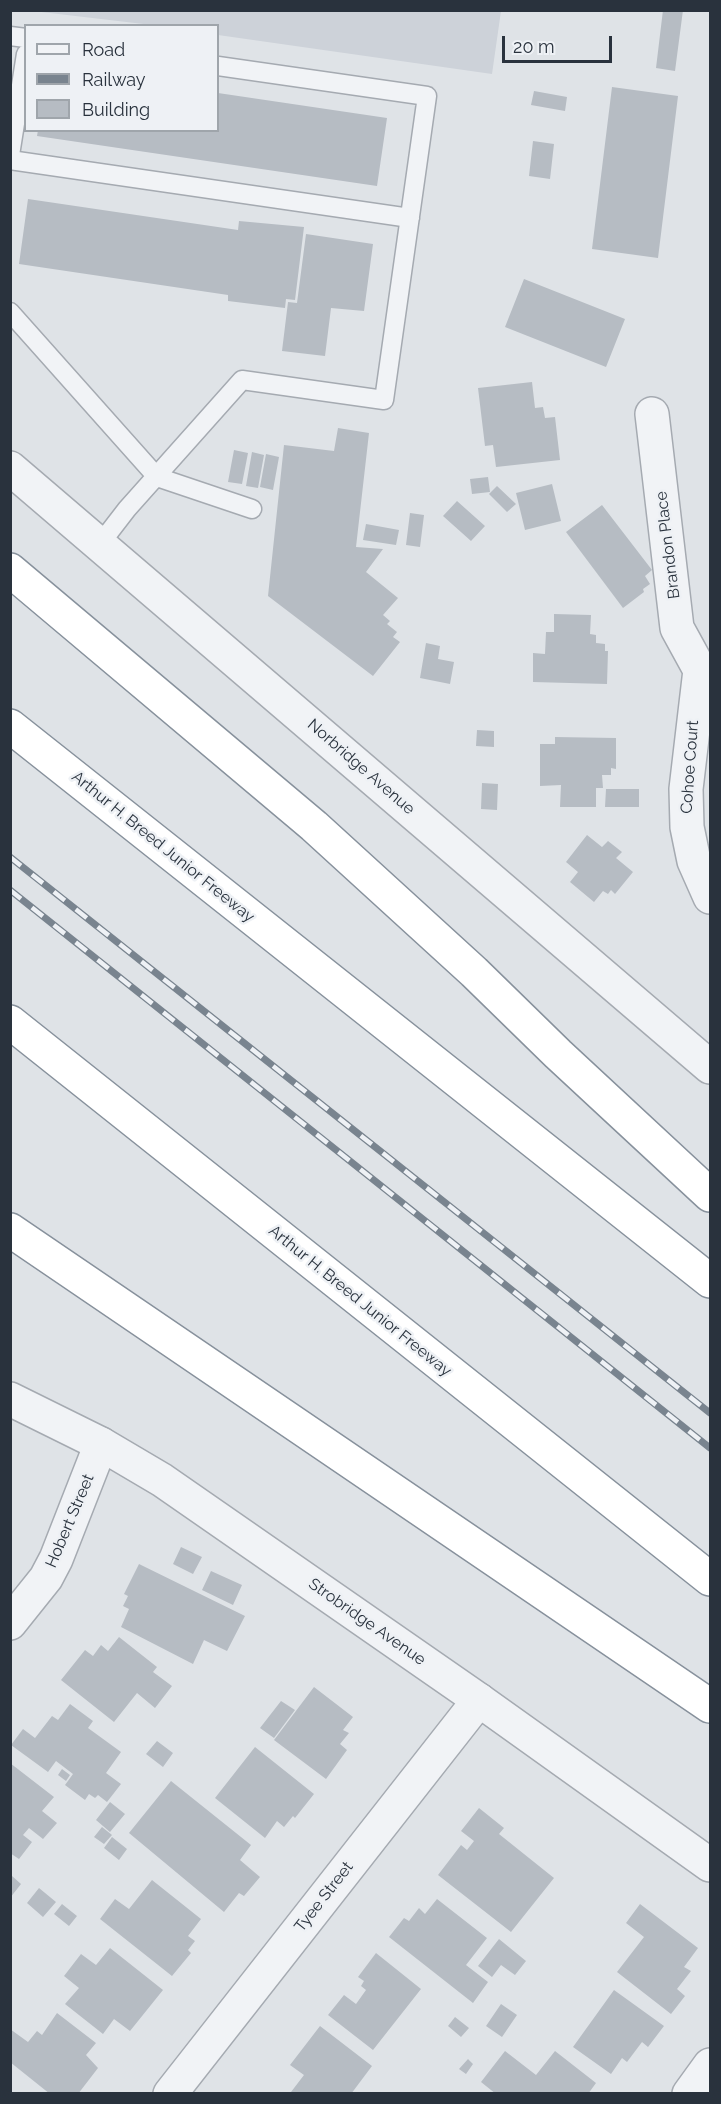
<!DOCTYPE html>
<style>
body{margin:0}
#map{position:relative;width:721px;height:2104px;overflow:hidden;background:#dfe3e7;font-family:Raleway,sans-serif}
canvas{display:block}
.frame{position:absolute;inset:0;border:12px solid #29323d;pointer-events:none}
.legend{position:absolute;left:24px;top:24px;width:195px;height:108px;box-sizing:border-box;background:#eef1f5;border:2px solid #9fa5ab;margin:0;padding:8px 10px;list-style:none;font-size:18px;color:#29323d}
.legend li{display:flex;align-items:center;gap:12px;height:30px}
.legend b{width:30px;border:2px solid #9fa5ab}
.scale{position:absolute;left:502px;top:36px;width:110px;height:27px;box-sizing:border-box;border:3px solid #29323d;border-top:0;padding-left:8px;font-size:18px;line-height:21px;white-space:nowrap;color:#29323d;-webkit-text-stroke:4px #eef1f5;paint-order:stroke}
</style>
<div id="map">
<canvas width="721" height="2104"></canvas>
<div class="frame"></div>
<ul class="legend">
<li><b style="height:8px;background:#f1f3f6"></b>Road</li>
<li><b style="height:8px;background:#79848f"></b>Railway</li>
<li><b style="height:16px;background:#b6bcc3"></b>Building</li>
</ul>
<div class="scale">20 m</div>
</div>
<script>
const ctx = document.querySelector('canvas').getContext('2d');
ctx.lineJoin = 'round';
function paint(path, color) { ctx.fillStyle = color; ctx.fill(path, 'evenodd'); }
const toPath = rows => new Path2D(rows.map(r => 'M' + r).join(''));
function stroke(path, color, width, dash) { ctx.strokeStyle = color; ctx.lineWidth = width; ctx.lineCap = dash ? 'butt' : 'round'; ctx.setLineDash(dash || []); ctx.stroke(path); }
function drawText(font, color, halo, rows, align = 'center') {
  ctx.font = font + ' Raleway,sans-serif'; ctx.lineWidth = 5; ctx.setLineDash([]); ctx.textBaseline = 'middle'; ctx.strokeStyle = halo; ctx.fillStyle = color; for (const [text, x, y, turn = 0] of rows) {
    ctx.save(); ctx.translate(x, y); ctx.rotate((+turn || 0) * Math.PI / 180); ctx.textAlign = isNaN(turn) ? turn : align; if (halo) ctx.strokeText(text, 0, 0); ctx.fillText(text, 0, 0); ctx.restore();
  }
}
paint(toPath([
 [33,11,501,10,501,11,492,74,218,35,218,26,152,25]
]), '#cdd2d9');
paint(toPath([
 [663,10,683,10,675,71,656,68],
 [612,87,678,96,658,258,592,249],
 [534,91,567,97,565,111,531,105],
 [218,93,387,118,377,186,37,136,38,130,218,130],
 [533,141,554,144,550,179,529,176],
 [28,199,238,230,239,221,304,227,295,300,286,299,285,308,228,301,228,295,19,264],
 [306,234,373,244,364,311,331,308,325,356,282,351,288,302,297,303],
 [524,279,625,319,606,367,505,327],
 [532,382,535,408,543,407,545,418,555,417,560,460,496,467,493,445,485,446,478,388],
 [338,428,369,433,356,547,383,549,366,572,398,598,383,615,390,621,387,624,397,632,393,637,400,642,373,676,268,596,284,445,334,451],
 [234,450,248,453,242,484,228,482],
 [252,452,264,455,258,488,246,486],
 [266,454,279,457,273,490,260,487],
 [488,477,490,492,472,494,470,479],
 [552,484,561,521,525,530,516,493],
 [497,486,516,504,507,512,489,494],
 [457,501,485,526,471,541,443,516],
 [602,505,652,570,645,576,650,584,643,589,644,592,623,608,566,532],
 [410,513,424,515,420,547,406,545],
 [366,524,399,530,396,545,363,540],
 [554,614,591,615,590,634,596,635,596,643,605,644,605,651,608,651,607,684,533,682,533,653,545,654,546,632,554,632],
 [426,643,440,646,438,659,454,662,450,684,420,678],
 [477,730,494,731,494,747,476,746],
 [555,737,616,738,616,769,611,768,611,775,602,775,603,788,596,788,596,807,560,807,561,785,540,786,540,744,555,744],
 [482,783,498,784,497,810,481,809],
 [606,789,639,789,639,807,605,807],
 [587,835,602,847,608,841,622,852,616,858,633,872,615,894,611,890,608,894,603,891,594,902,570,882,578,872,566,862],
 [181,1547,202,1557,193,1574,173,1564],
 [139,1564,245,1616,227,1651,204,1640,193,1664,121,1627,129,1609,123,1606,128,1596,124,1594],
 [211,1571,242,1585,233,1605,202,1590],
 [119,1637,157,1667,153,1672,172,1686,155,1708,137,1693,114,1722,61,1680,85,1650,93,1656,101,1645,108,1651],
 [314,1687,353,1717,343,1730,349,1733,340,1744,347,1750,326,1779,274,1740],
 [281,1701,295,1710,274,1738,260,1728],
 [70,1704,93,1721,88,1728,121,1752,106,1773,121,1784,107,1802,98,1795,95,1798,89,1794,85,1800,65,1785,73,1774,56,1761,48,1772,11,1745,23,1729,35,1738,52,1716,58,1720],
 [157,1741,173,1753,163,1767,146,1754],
 [255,1747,314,1794,295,1818,293,1816,284,1827,277,1821,265,1838,215,1798],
 [10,1763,54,1797,42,1811,57,1823,43,1839,29,1828,23,1835,32,1842,19,1859,10,1853],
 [62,1769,70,1775,66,1781,58,1775],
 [171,1781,251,1845,240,1860,260,1877,244,1896,239,1893,224,1912,129,1833],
 [110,1802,125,1814,110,1832,96,1820],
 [479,1808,504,1828,499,1834,554,1878,511,1932,438,1875,461,1845,467,1850,474,1841,461,1831],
 [102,1827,112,1835,104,1844,94,1837],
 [112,1837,127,1849,119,1860,104,1848],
 [12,1876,21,1884,10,1898,10,1878],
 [152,1880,201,1919,188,1936,195,1941,188,1950,191,1953,172,1976,100,1919,115,1899,129,1909],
 [39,1888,56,1902,43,1917,27,1903],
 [437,1899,487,1938,466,1965,488,1982,473,2003,389,1937,404,1918,409,1921,419,1908,425,1914],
 [62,1904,77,1916,69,1926,54,1914],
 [640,1904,698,1948,684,1967,691,1971,677,1989,685,1996,671,2014,617,1972,644,1937,626,1923],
 [499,1939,526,1961,515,1975,501,1965,492,1977,478,1966],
 [110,1948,163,1990,130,2031,114,2019,103,2034,65,2004,79,1988,64,1976,81,1954,96,1965],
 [376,1953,421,1989,373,2050,328,2015,344,1995,356,2004,366,1990,361,1986,364,1981,358,1977],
 [614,1990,664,2026,648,2047,642,2042,627,2062,622,2058,611,2074,573,2047],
 [501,2004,517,2015,502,2037,486,2026],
 [57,2013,96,2043,86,2055,98,2068,78,2094,50,2094,10,2062,10,2029,28,2042,37,2031,42,2035],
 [455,2017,469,2028,461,2037,448,2026],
 [320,2026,372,2066,351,2094,294,2094,291,2092,304,2075,290,2065],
 [505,2051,536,2075,555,2051,596,2083,588,2094,496,2094,481,2082],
 [468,2059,473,2064,466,2074,459,2069]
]), '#b6bcc3');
const service = toPath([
 [10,36,26,38],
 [10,155,26,54],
 [10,160,410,218],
 [10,312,157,477,252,509],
 [100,544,127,509,242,380,384,400,427,96,218,66]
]);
const minor = toPath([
 [652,414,677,628,700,670,686,789,687,827,694,861,710,897],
 [10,1623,46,1578,56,1559,101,1444],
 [170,2094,479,1700],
 [689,2094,710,2065]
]);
const tertiary = toPath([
 [10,468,710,1067],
 [10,1399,101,1444,162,1480,479,1700,710,1865]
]);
const motorway = toPath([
 [10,570,314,826,474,972,558,1054,710,1195],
 [10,726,710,1281],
 [10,1022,710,1579],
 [10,1230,710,1706]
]);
stroke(service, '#a5aab1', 21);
stroke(minor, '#a5aab1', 36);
stroke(tertiary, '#a5aab1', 36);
stroke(motorway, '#87919c', 36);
stroke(service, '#f1f3f6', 18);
stroke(minor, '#f1f3f6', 33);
stroke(tertiary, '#f1f3f6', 33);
stroke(motorway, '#fff', 33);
const rail = toPath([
 [10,857,710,1413],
 [10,890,710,1448]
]);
stroke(rail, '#79848f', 7);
stroke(rail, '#eef1f5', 4.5, [14]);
drawText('16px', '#29323d', '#eef1f5', [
 ["Brandon Place",668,545,-97],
 ["Norbridge Avenue",361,767,41],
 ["Cohoe Court",690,767,-86],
 ["Arthur H. Breed Junior Freeway",163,847,39],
 ["Arthur H. Breed Junior Freeway",360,1301,39],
 ["Hobert Street",70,1521,-67],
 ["Strobridge Avenue",367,1622,35],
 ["Tyee Street",324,1897,-52]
]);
</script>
